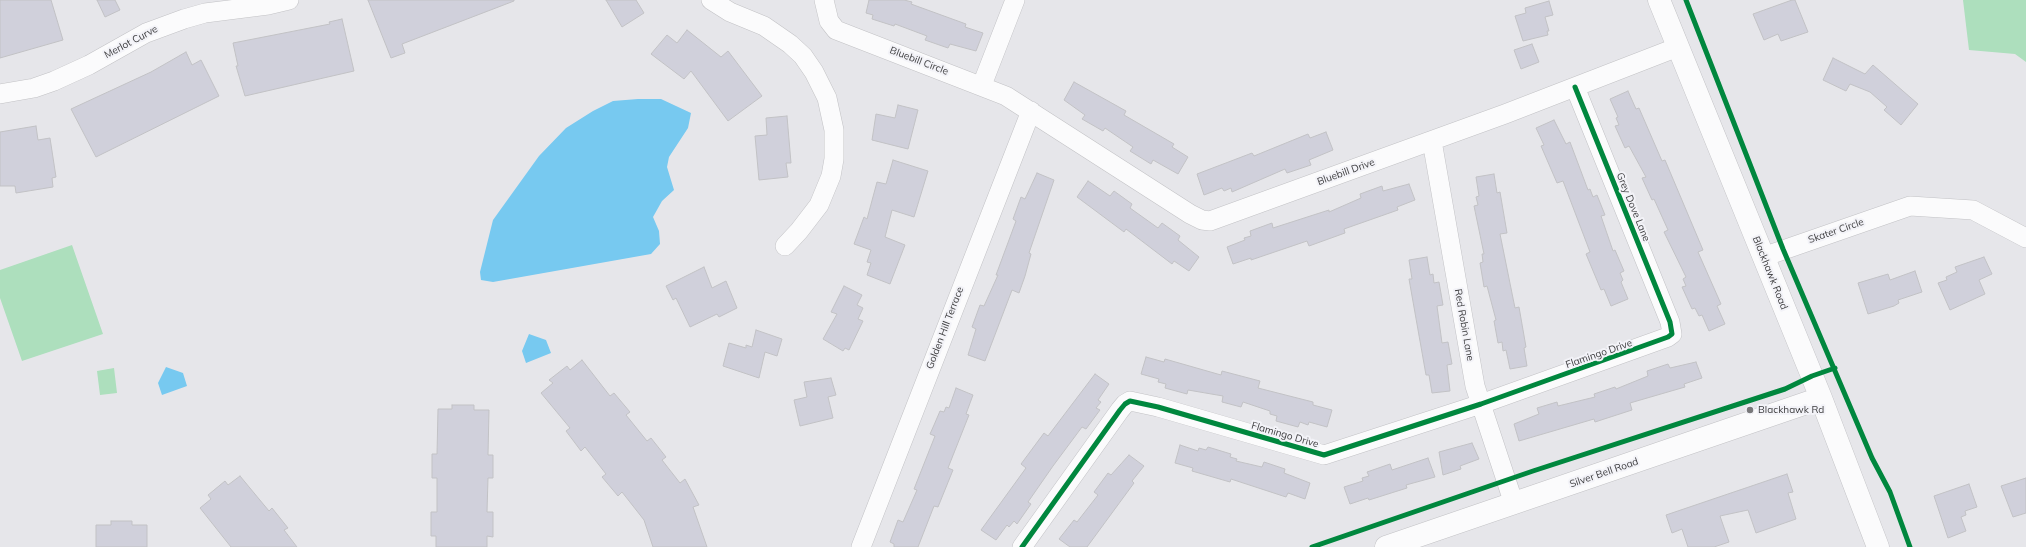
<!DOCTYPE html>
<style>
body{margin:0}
canvas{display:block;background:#e6e6ea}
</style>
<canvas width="2026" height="547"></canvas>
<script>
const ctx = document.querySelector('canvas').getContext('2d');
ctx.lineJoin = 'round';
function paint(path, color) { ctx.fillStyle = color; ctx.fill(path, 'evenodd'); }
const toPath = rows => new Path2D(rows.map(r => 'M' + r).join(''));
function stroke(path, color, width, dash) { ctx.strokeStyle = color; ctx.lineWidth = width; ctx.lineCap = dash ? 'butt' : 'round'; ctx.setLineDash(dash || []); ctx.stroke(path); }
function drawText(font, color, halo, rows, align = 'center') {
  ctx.font = font + ' Mulish,sans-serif'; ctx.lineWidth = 4; ctx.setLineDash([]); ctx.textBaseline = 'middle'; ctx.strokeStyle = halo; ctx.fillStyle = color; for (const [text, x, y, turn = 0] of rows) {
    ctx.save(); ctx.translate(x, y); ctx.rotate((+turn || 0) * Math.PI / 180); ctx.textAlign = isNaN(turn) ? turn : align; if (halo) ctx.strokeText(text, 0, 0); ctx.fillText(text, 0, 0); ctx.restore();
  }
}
paint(toPath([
 [1963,0,2026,0,2026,62,2015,54,1969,50],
 [72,245,103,334,22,361,0,298,0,270],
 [114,368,117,393,100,395,97,371]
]), '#addfbd');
paint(toPath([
 [638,99,661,99,691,113,688,128,669,157,667,167,674,190,662,201,653,217,659,231,660,244,651,254,493,282,481,280,480,272,493,220,539,156,566,128,593,111,613,101],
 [529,334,546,340,551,353,526,363,522,351],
 [166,367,183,373,187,386,162,395,158,383]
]), '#77c9f0');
const building = toPath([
 [0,0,51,0,63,40,0,58,0,0],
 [97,0,115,0,120,10,105,17,97,0],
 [368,0,514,0,514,1,402,44,405,53,391,58,368,0],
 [606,0,636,0,644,13,622,27,606,0],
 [869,0,904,0,912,2,911,4,966,24,965,27,983,33,976,51,950,44,948,48,925,40,927,36,895,24,894,26,872,19,873,15,866,13,869,0],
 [1792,0,1795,0,1808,32,1781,41,1778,34,1764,40,1753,14,1792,0],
 [1549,1,1553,15,1545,17,1549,31,1547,31,1548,35,1523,41,1515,16,1526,13,1525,8,1549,1],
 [342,19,354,71,245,96,236,66,238,66,233,43,330,24,329,22,342,19],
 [687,30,721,57,728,51,762,96,728,121,691,71,684,79,651,54,667,35,677,43,687,30],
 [1532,44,1539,62,1521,69,1514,50,1532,44],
 [186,52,192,65,201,60,219,96,96,157,71,109,151,72,186,52],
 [1833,58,1865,74,1873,65,1918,104,1901,125,1884,110,1887,107,1870,92,1850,84,1846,91,1823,80,1833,58],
 [1074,82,1126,111,1124,115,1174,144,1172,147,1188,157,1178,174,1153,160,1151,164,1130,151,1133,147,1105,128,1103,131,1082,119,1085,115,1064,100,1074,82],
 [1628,91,1636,109,1639,108,1662,161,1665,160,1703,250,1698,252,1721,304,1717,306,1725,324,1709,331,1702,315,1699,316,1695,308,1692,309,1682,287,1686,286,1683,279,1686,277,1664,232,1668,230,1654,199,1652,200,1642,178,1646,177,1629,146,1625,148,1615,126,1619,125,1616,118,1618,117,1610,99,1628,91],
 [898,105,918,110,908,149,872,140,876,114,895,118,898,105],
 [787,116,791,163,786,163,788,177,759,180,755,136,767,135,766,118,787,116],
 [1554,120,1566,144,1570,142,1588,190,1590,189,1593,197,1597,195,1605,215,1601,216,1613,251,1615,250,1624,271,1620,273,1623,280,1621,282,1628,299,1611,306,1604,289,1601,290,1586,254,1590,252,1563,181,1557,183,1541,146,1544,145,1536,128,1554,120],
 [36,126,38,140,50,138,56,177,52,178,53,187,16,193,15,186,0,186,0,132,36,126],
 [1326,132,1333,150,1309,160,1311,165,1287,173,1285,169,1232,192,1231,188,1224,191,1222,188,1204,195,1197,174,1252,153,1254,156,1308,134,1310,138,1326,132],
 [893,160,928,171,914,217,892,210,885,237,905,245,890,284,867,275,871,263,867,262,871,250,854,244,864,217,867,219,877,182,886,184,893,160],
 [1037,173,1054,180,1029,253,1031,254,1025,276,1019,293,1012,290,985,361,968,355,976,329,972,327,980,305,984,306,998,275,996,275,1016,221,1013,219,1021,197,1025,199,1037,173],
 [1494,174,1497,193,1500,192,1507,233,1500,234,1515,308,1519,307,1526,347,1524,348,1527,366,1510,369,1506,350,1503,351,1502,342,1498,343,1494,321,1496,320,1487,286,1484,287,1480,263,1483,262,1482,254,1484,254,1474,206,1478,205,1476,197,1479,196,1476,177,1494,174],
 [1088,181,1110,196,1114,191,1132,204,1130,208,1158,228,1162,223,1180,236,1178,240,1199,257,1189,271,1174,261,1172,264,1126,229,1124,232,1077,197,1088,181],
 [1409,184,1415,200,1397,207,1398,210,1344,229,1345,233,1309,246,1307,241,1251,260,1251,258,1233,264,1227,247,1245,240,1244,238,1251,236,1250,231,1272,223,1273,228,1329,210,1329,212,1361,198,1360,194,1382,186,1383,191,1409,184],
 [1427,257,1430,275,1433,274,1434,283,1439,282,1443,305,1437,306,1442,343,1448,342,1452,364,1447,365,1450,391,1432,393,1429,375,1426,375,1409,279,1412,279,1409,260,1427,257],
 [1984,257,1992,274,1979,280,1985,294,1950,310,1938,283,1947,280,1946,277,1957,272,1955,267,1984,257],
 [704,267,712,288,726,281,737,308,719,317,717,314,690,327,676,298,673,300,666,286,704,267],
 [1915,271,1922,292,1898,300,1899,303,1894,306,1868,314,1858,283,1888,274,1890,280,1915,271],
 [844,286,862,295,857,305,863,308,858,319,863,321,849,350,845,348,843,351,823,339,837,314,831,312,844,286],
 [756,330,782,339,777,356,765,352,759,378,723,366,729,343,746,348,746,345,752,347,756,330],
 [1146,357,1164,362,1165,359,1221,375,1222,371,1260,381,1258,388,1313,402,1313,405,1332,410,1327,427,1309,422,1308,425,1300,422,1298,427,1276,421,1277,416,1270,414,1270,411,1243,402,1241,407,1222,402,1223,396,1188,390,1187,394,1165,388,1166,384,1158,382,1159,379,1141,374,1146,357],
 [582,360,610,396,614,393,630,412,626,415,647,441,651,438,666,457,662,460,680,483,685,479,699,505,693,507,707,547,653,547,644,520,622,492,618,496,602,477,606,474,585,447,581,451,566,431,570,428,541,393,553,383,549,380,567,366,570,370,582,360],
 [1696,362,1702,378,1684,384,1685,387,1630,403,1632,410,1595,422,1594,419,1519,441,1514,424,1539,414,1537,408,1557,402,1558,406,1595,397,1594,394,1615,387,1616,389,1648,376,1647,371,1668,364,1670,368,1696,362],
 [1095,374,1109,384,1098,400,1101,402,1096,408,1100,410,1086,429,1082,427,1053,466,1028,502,1031,504,1017,524,1014,521,1009,527,1007,525,996,540,981,530,1026,468,1021,464,1044,433,1048,436,1095,374],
 [831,378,836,395,828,397,833,418,800,426,794,400,807,397,804,382,831,378],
 [956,388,973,395,966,414,969,415,948,468,953,470,938,507,934,506,918,547,894,547,894,544,890,542,898,520,903,522,917,490,914,489,935,436,930,434,934,425,940,411,944,412,946,407,949,408,956,388],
 [452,405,474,405,474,410,489,410,488,455,493,455,493,478,488,478,487,512,493,512,493,537,487,536,487,547,436,547,436,536,431,536,431,512,437,512,437,478,432,478,432,454,437,454,438,409,452,409,452,405],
 [1472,443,1479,459,1460,466,1461,469,1443,475,1439,452,1472,443],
 [1180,445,1198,451,1199,448,1206,450,1208,447,1231,454,1230,457,1237,459,1236,461,1262,467,1264,462,1285,469,1284,473,1310,483,1305,499,1288,493,1286,497,1231,479,1230,482,1192,471,1193,468,1175,463,1180,445],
 [1129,455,1144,466,1132,481,1134,483,1087,547,1070,547,1059,539,1074,520,1077,522,1098,495,1094,492,1108,473,1111,475,1129,455],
 [1428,458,1435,477,1406,485,1407,488,1369,500,1368,498,1350,504,1344,487,1363,481,1362,478,1369,476,1367,472,1390,464,1392,470,1428,458],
 [1787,474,1793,492,1788,493,1796,519,1756,533,1748,510,1720,516,1729,542,1714,547,1688,547,1682,529,1672,533,1666,515,1787,474],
 [240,476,269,511,272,508,288,528,284,530,297,547,231,547,200,508,211,499,208,495,225,481,228,485,240,476],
 [2026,478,2026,513,2013,517,2001,486,2026,478],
 [1969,484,1977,507,1965,511,1966,515,1961,517,1966,531,1948,538,1934,496,1969,484],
 [111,521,132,521,132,525,147,525,147,547,96,547,96,525,111,525,111,521]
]);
paint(building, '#d0d0db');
stroke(building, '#c2c2c5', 1);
const street = toPath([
 [711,0,730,12,764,26,790,44,803,56,814,72,827,98,834,130,834,159,831,176,819,205,799,231,785,246],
 [824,0,829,21,836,30,1006,96,1190,214,1202,220,1210,221,1505,114,1678,47],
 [982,85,1015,0],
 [0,94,34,88,54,81,89,65,146,33,184,19,205,13,268,5,289,0],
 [1432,141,1475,386,1514,504],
 [1763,257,1910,206,1973,210,2026,238],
 [861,547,1031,111],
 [1022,547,1120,410,1125,404,1130,401,1158,407,1324,455,1481,404,1668,337,1672,334,1670,322,1575,87]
]);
const secondary = toPath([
 [1659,0,1821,398,1878,547],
 [1386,547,1821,398]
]);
stroke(street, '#c2c2c5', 20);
stroke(secondary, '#c2c2c5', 23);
stroke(street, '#fbfbfc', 19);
stroke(secondary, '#fbfbfc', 22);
stroke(toPath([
 [1686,0,1783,249,1872,458,1890,492,1910,547],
 [1022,547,1120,410,1125,404,1130,401,1158,407,1324,455,1481,404,1668,337,1672,334,1670,322,1575,87],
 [1312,547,1533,471,1785,389,1812,376,1835,368]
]), '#00873e', 5);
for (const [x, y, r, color] of [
 [1750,410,4,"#78787a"]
]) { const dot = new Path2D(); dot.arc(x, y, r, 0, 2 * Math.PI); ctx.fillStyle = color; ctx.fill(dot); stroke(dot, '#f3f3f8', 1.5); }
drawText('10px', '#3c3c3e', '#f3f3f8', [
 ["Merlot Curve",131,42,-28],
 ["Bluebill Circle",919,61,21],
 ["Bluebill Drive",1346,172,-20],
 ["Grey Dove Lane",1633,207,68],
 ["Skater Circle",1836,231,-19],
 ["Blackhawk Road",1770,273,68],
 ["Red Robin Lane",1464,325,80],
 ["Golden Hill Terrace",945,328,-69],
 ["Flamingo Drive",1599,354,-19],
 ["Flamingo Drive",1285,435,16],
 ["Silver Bell Road",1604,473,-19]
]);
drawText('10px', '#3c3c3e', '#f3f3f8', [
 ["Blackhawk Rd",1758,410]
], 'left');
</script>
